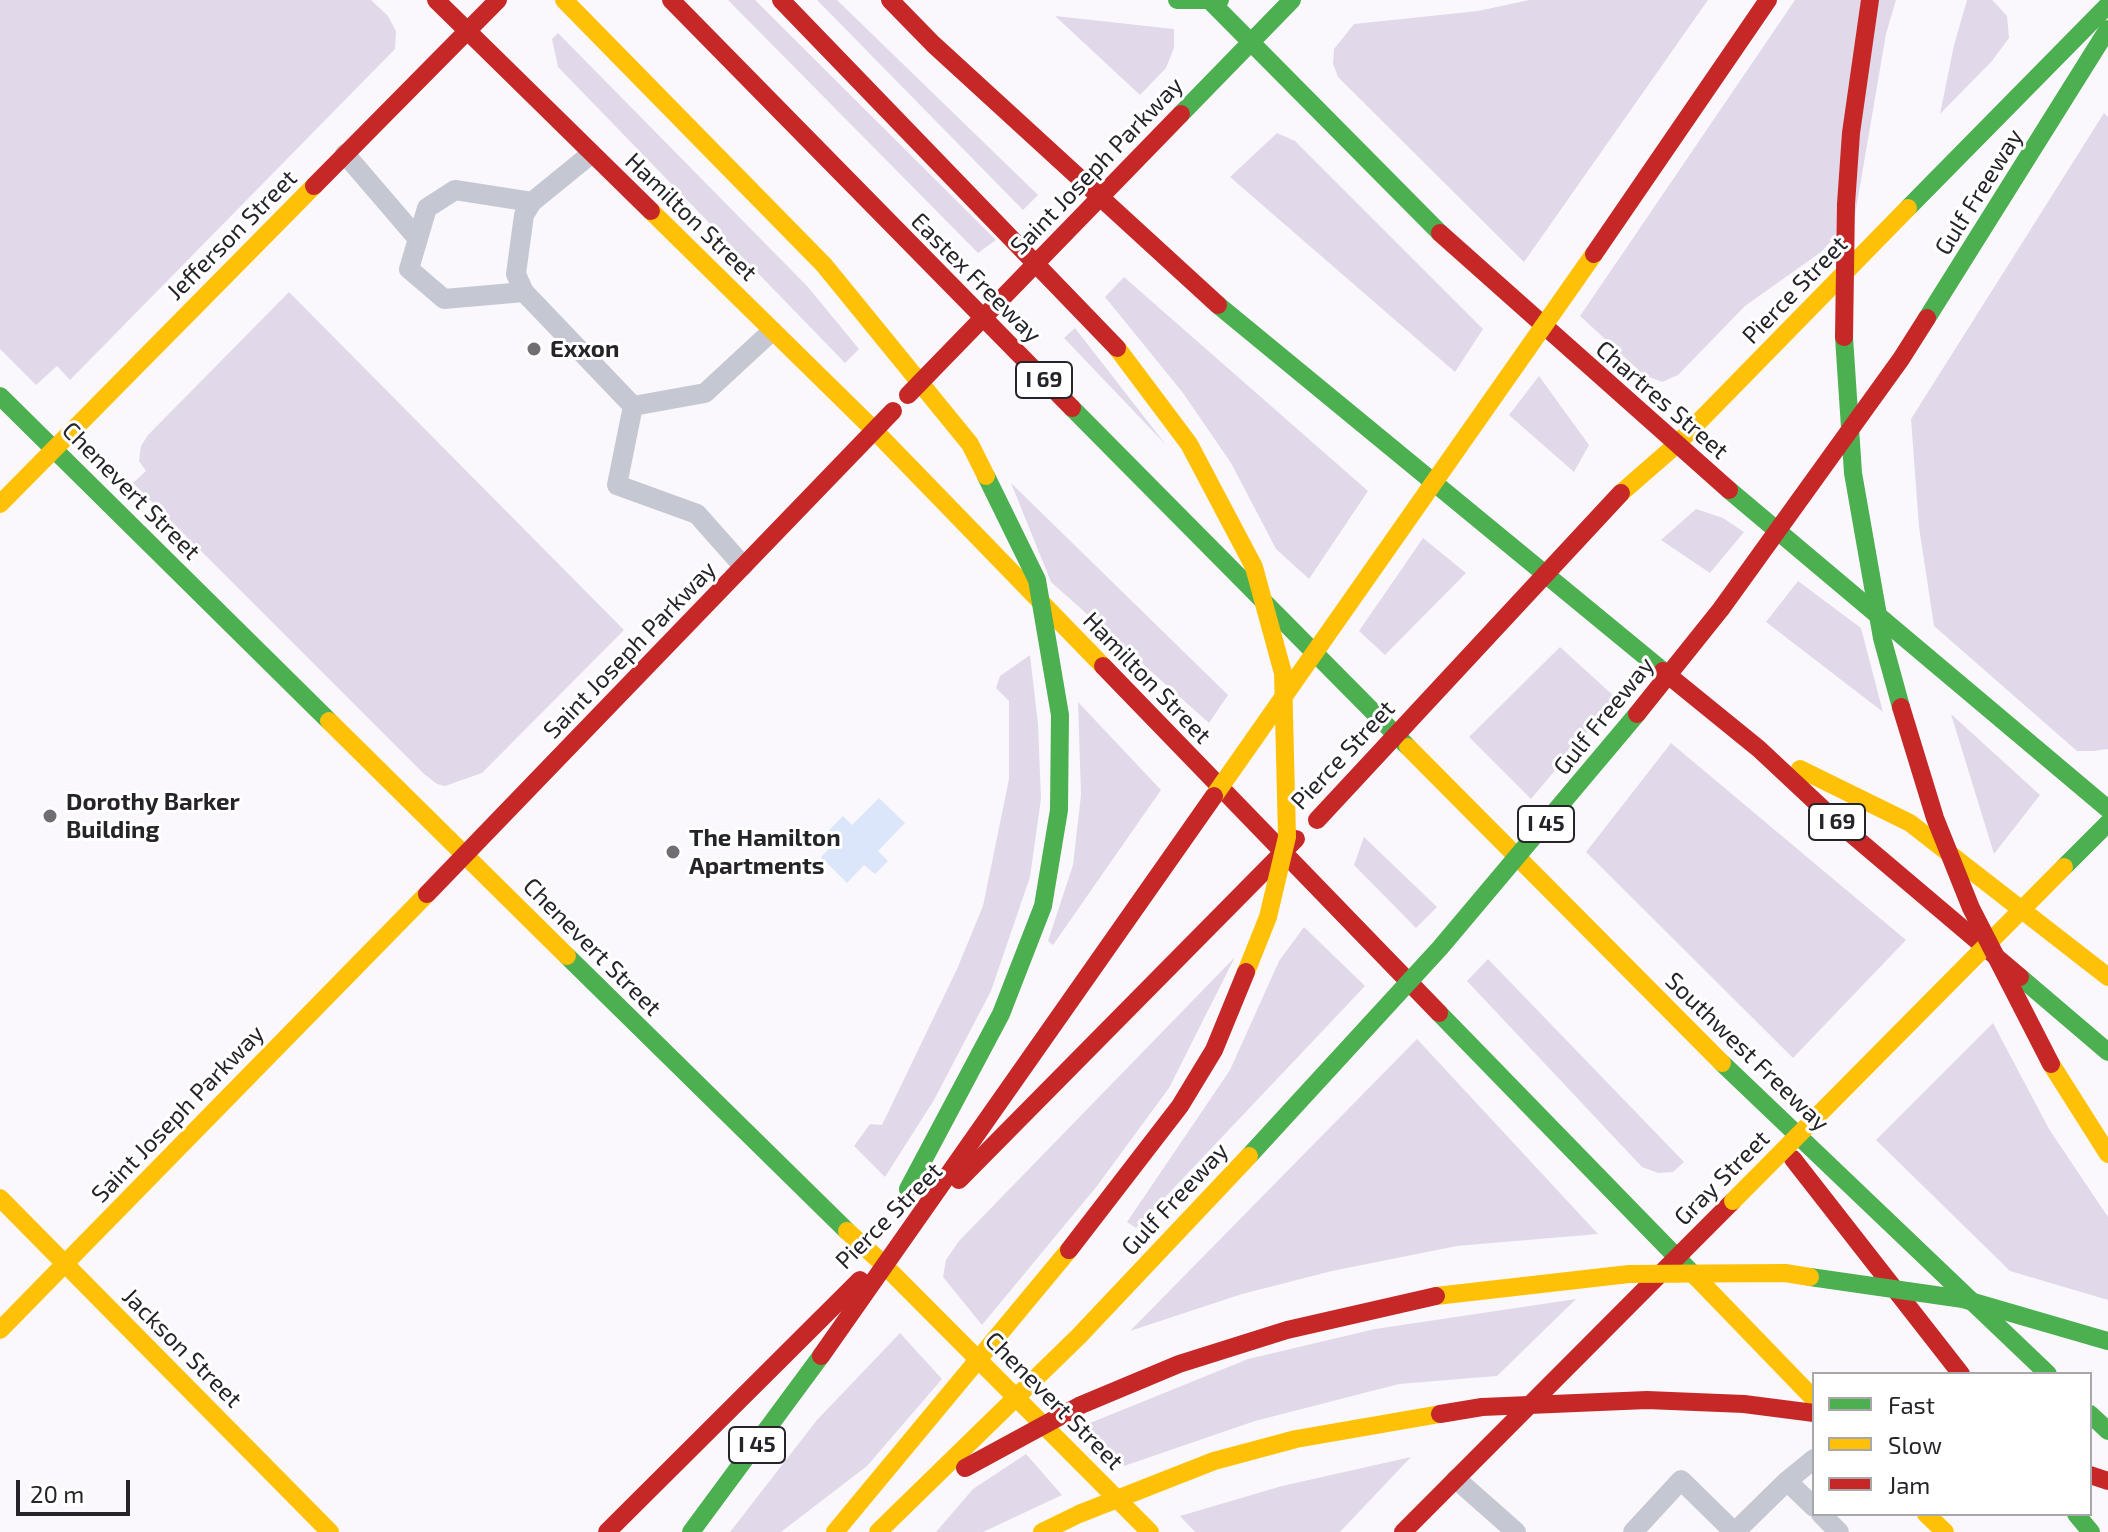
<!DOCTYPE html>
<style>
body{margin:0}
#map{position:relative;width:2108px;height:1532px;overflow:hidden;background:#faf8fd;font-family:"Exo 2",sans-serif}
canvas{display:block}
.legend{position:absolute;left:1812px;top:1372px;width:280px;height:144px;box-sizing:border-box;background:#fff;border:2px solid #a8a7a9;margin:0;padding:10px 14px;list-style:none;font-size:24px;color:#262428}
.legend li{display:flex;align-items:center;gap:16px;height:40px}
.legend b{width:40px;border:2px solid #a8a7a9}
.scale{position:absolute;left:16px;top:1480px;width:114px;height:36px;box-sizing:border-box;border:4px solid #262428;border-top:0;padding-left:10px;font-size:24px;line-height:28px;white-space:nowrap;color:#262428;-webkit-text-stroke:6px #fff;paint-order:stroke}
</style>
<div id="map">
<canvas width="2108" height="1532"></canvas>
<ul class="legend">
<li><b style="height:10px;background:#4caf50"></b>Fast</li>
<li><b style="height:10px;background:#ffc107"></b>Slow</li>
<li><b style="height:10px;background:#c62828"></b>Jam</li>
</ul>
<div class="scale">20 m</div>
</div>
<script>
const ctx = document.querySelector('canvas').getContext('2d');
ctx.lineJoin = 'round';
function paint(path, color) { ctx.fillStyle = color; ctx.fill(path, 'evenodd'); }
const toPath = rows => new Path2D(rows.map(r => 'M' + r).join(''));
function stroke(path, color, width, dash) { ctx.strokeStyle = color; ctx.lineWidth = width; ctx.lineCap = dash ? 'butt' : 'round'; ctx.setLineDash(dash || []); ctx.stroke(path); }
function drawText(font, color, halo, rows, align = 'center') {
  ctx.font = font + ' "Exo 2",sans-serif'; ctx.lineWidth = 6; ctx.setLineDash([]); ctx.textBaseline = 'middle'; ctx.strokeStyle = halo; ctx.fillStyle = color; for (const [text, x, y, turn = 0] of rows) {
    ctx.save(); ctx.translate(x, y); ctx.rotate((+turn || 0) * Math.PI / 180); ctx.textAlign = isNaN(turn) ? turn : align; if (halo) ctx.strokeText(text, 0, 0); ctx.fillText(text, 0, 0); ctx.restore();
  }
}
paint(toPath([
 [0,0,371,0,388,16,396,31,395,49,70,380,57,366,36,385,0,349],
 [728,0,755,0,996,240,978,253],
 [817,0,837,0,1038,195,1023,210],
 [1529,0,1708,0,1524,262,1338,77,1333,64,1334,49,1354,24,1478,11],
 [1795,0,1896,0,1886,34,1855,215,1821,252,1745,306,1678,375,1662,382,1644,375,1580,316],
 [1967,0,1992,0,1998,6,2007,16,2009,38,1992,61,1940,114,1954,45],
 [1055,16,1174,29,1174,48,1166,68,1140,95],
 [558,33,808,287,859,349,845,363,558,67,552,39],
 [2104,113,2108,117,2108,749,2094,751,2077,751,1934,626,1919,527,1911,419],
 [1277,133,1295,141,1483,329,1455,372,1230,177],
 [1124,277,1368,491,1309,579,1276,549,1231,463,1183,393,1105,297],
 [289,292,624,630,482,773,445,786,437,784,424,774,133,483,146,471,139,461,141,446,148,435],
 [1075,328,1166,445,1064,338],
 [1539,376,1589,445,1574,472,1509,415],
 [1011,483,1228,695,1209,723,1051,582],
 [1696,509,1723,518,1744,532,1710,573,1661,540],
 [1423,538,1466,573,1385,655,1359,631],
 [1798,581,1861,628,1883,712,1766,622],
 [1560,647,1616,698,1531,799,1469,737],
 [1030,655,1038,724,1041,799,1030,877,991,991,934,1100,885,1177,854,1146,870,1124,882,1125,957,969,983,906,1009,779,1009,701,996,688,1000,676],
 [1078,702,1161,790,1053,945,1048,941,1073,865,1081,795],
 [1951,714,2040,795,1994,854],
 [1671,743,1906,940,1793,1058,1586,852],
 [1364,837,1437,907,1416,928,1354,865],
 [1304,927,1365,986,1136,1228,1127,1222,1230,1070,1279,961],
 [1235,957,1169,1088,1097,1186,982,1325,943,1277,946,1260,959,1241],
 [1488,959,1684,1162,1673,1172,1658,1173,1642,1167,1467,981],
 [1993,1023,2049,1129,2108,1217,2108,1300,2010,1271,1876,1140],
 [1417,1039,1598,1234,1457,1246,1332,1271,1242,1294,1130,1331],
 [1576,1299,1497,1376,1399,1384,1255,1421,1124,1466,1085,1425,1248,1359,1375,1329],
 [900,1333,942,1379,867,1466,781,1532,730,1532,817,1420],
 [1026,1454,1062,1495,983,1532,936,1532,973,1489],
 [1411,1457,1340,1532,1195,1532,1180,1516,1282,1486]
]), '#e1d9e9');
paint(toPath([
 [879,798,905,823,878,851,888,861,875,874,864,865,847,883,821,857,838,839,829,830,843,816,852,825]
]), '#dbe6fa');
stroke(toPath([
 [345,154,418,239],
 [591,154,532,202,524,215,516,274,524,292,633,406,617,485,697,514,743,566],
 [524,292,444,299,409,269,427,208,455,190,532,202],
 [633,406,705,393,772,331],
 [1814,1459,1787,1481,1814,1507],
 [1456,1479,1516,1532],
 [1821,1514,1839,1532],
 [1633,1532,1681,1480,1734,1532],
 [1735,1532,1787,1481]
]), '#c5c8d3', 20);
stroke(toPath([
 [1209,0,1440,233],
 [1181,114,1292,0],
 [1908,208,2108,5],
 [1218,305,1663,671],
 [0,396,329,721],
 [1072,408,1408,747],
 [1729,490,2108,809],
 [2064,867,2108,823],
 [567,956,847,1231],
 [2020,977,2108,1052],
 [1439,1013,1697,1278],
 [1722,1063,2048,1374],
 [2090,1414,2108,1431],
 [2076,1514,2091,1532],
 [691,1532,821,1356]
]), '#4caf50', 18);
stroke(toPath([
 [651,211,874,430,1103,666],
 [1621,493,1676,445,1908,208],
 [0,504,314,186],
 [329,721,567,956],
 [1408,747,1722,1063],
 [1800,769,1910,823,2108,977],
 [2051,1064,2108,1154],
 [0,1198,330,1532],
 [847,1231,880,1261,1150,1532],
 [1697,1278,1814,1399],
 [0,1330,427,894],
 [1926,1514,1945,1532]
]), '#ffc107', 18);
stroke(toPath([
 [436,0,651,211],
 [671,0,1072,408],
 [890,0,933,44,1218,305],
 [314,186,498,0],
 [1440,233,1729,490],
 [1103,666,1439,1013],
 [1663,671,1759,749,1837,822,2020,977],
 [427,894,893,411],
 [1793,1159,1961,1374],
 [959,1180,1296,839],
 [2090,1475,2108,1481],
 [607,1532,860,1280],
 [1403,1532,1733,1201]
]), '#c62828', 18);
stroke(toPath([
 [1177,0,1220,0],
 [1927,318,2108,29],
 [1844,337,1853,473,1882,638,1901,707],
 [1249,1156,1440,948,1637,714],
 [908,1189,1001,1014,1043,906,1059,810,1060,715,1037,580,986,476],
 [1810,1277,1963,1299,2108,1341]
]), '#4caf50', 18);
stroke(toPath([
 [564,0,824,265,970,444,986,476],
 [1117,348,1189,444,1254,567,1283,673,1287,837,1268,917,1246,972],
 [1214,796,1594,254],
 [1733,1201,2064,867],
 [1436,1296,1629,1274,1785,1273,1810,1277],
 [835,1532,1069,1250],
 [878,1532,1079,1336,1249,1156],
 [1042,1532,1079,1514,1214,1461,1296,1439,1440,1414]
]), '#ffc107', 18);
stroke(toPath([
 [781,0,1117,348],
 [1594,254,1768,0],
 [1844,337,1846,204,1851,133,1870,0],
 [908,395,1181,114],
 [1901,707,1935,818,1971,908,2051,1064],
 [1637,714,1721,609,1901,359,1927,318],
 [1317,820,1621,493],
 [1069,1250,1180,1106,1214,1050,1246,972],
 [821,1356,1214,796],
 [1440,1414,1482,1407,1647,1400,1744,1404,1814,1413],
 [965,1468,1081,1405,1179,1364,1287,1330,1436,1296]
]), '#c62828', 18);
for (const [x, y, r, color] of [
 [534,349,8,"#706e73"],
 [50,816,8,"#706e73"],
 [673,852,8,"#706e73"]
]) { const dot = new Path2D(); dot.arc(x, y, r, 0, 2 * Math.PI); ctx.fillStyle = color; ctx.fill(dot); stroke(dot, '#fff', 3); }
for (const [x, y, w] of [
 [1044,380,56],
 [1837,822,56],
 [1546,824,56],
 [757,1445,56]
]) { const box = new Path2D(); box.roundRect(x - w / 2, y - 18, w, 36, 6); ctx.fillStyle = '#fff'; ctx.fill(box); stroke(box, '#262428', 2); }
drawText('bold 22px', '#262428', null, [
 ["I 69",1044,380],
 ["I 69",1837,822],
 ["I 45",1546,824],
 ["I 45",757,1445]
]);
drawText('24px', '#262428', '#fff', [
 ["Saint Joseph Parkway",1097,166,-46],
 ["Gulf Freeway",1979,192,-58],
 ["Hamilton Street",691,217,44],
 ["Jefferson Street",232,235,-45],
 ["Eastex Freeway",976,278,45],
 ["Pierce Street",1795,290,-46],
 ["Chartres Street",1662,400,41],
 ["Chenevert Street",131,491,45],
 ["Saint Joseph Parkway",630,650,-46],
 ["Hamilton Street",1147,678,46],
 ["Gulf Freeway",1604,716,-51],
 ["Pierce Street",1343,755,-47],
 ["Chenevert Street",592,947,45],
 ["Southwest Freeway",1747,1052,44],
 ["Saint Joseph Parkway",178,1114,-46],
 ["Gray Street",1722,1178,-45],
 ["Gulf Freeway",1175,1199,-47],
 ["Pierce Street",889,1216,-45],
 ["Jackson Street",182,1348,45],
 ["Chenevert Street",1054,1401,45]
]);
drawText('bold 24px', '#262428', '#fff', [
 ["Exxon",550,349],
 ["Dorothy Barker",66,802],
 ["Building",66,830],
 ["The Hamilton",689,838],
 ["Apartments",689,866]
], 'left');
</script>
